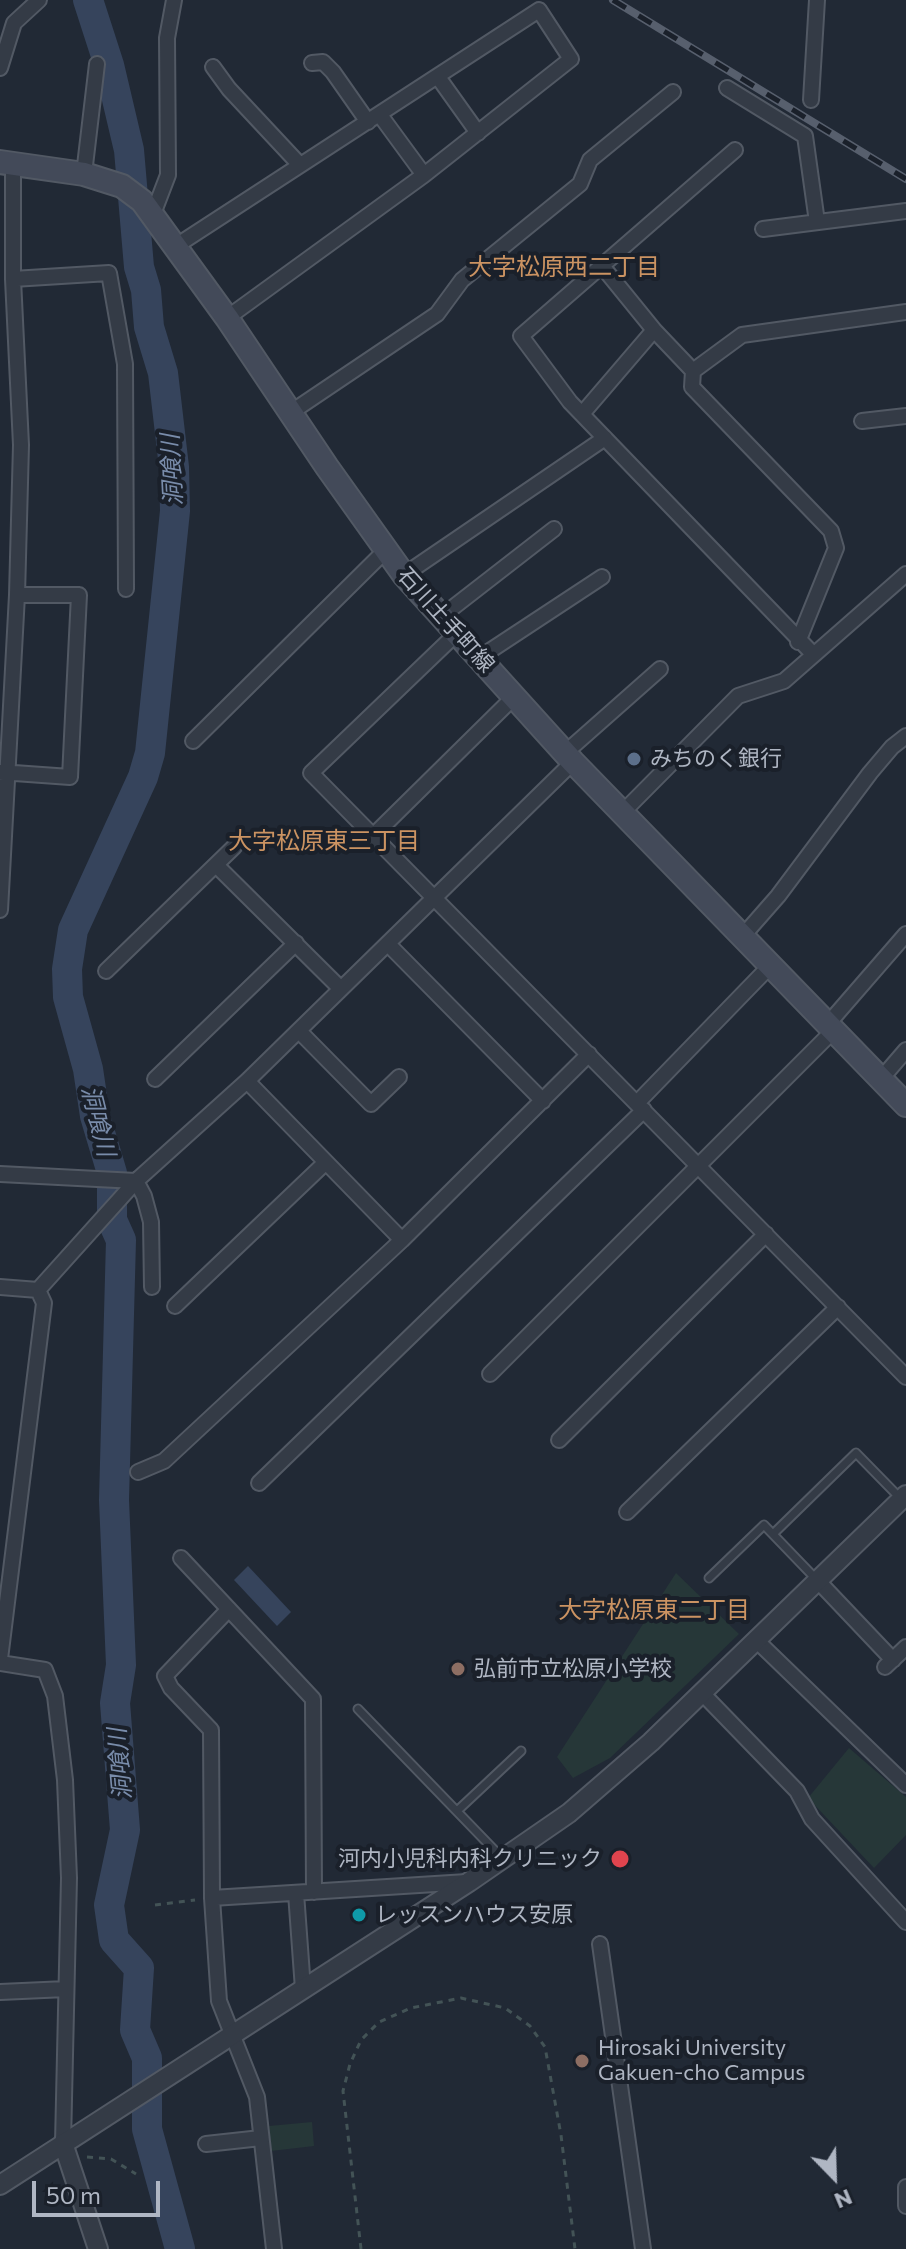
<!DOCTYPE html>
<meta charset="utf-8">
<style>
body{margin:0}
#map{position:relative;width:906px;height:2249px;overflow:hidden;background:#212935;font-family:Commissioner,sans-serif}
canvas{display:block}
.north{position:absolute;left:794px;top:2137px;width:80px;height:80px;-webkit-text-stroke:6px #1a202a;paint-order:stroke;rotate:157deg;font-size:22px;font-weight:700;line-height:32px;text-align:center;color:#afb6c3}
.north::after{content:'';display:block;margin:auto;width:28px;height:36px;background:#afb6c3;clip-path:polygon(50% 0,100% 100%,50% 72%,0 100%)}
.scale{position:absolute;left:32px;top:2181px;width:128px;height:36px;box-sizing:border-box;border:4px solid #afb6c3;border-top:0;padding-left:10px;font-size:24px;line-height:28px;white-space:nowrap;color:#afb6c3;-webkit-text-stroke:6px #1a202a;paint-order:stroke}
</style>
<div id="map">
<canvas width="906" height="2249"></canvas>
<div class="north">N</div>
<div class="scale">50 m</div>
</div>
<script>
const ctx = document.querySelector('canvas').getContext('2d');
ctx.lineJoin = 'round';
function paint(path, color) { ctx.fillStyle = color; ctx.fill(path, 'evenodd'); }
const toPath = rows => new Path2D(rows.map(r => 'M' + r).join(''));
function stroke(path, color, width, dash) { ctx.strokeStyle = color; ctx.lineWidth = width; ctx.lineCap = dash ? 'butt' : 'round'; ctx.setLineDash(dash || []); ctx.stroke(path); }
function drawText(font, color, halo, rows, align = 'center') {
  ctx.font = font + ' Commissioner,"Noto Sans JP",sans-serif'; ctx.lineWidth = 8; ctx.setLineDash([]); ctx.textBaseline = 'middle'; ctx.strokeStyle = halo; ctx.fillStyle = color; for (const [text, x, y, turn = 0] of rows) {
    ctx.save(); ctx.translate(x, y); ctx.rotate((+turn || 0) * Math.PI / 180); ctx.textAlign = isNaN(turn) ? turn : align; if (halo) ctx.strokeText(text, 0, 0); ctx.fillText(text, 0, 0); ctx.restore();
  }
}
paint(toPath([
 [676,1573,739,1634,610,1758,573,1778,557,1757],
 [849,1748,906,1797,906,1835,874,1868,808,1798],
 [312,2122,314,2146,271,2151,269,2126]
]), '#263738');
paint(toPath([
 [248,1566,291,1612,277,1626,234,1580]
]), '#36445c');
stroke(toPath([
 [88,0,109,65,129,150,139,267,146,290,149,327,163,373,174,467,175,511,150,753,143,777,73,930,67,969,68,997,88,1069,95,1116,112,1173,112,1220,121,1240,114,1500,121,1665,115,1703,125,1830,109,1905,114,1940,139,1968,135,2030,147,2058,147,2129,180,2249]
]), '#36445c', 30);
const service = toPath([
 [773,1534,856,1453,900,1498],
 [709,1578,764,1525,816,1579],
 [358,1709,501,1857],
 [457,1811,521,1751]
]);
const minor = toPath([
 [312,63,323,62,333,72,368,122],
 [213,67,229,89,300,165],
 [0,68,14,23,39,0],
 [438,77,478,133],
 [727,88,805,136,817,222],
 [811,100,817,0],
 [380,115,424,175],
 [735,150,521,336,570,402,813,654],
 [84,174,97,64],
 [153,214,168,175,167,38,174,0],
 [763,229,906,211],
 [176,246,539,10,571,59,424,175,227,318],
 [602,266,654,330,693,371,692,387,831,531,836,548,798,642],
 [13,279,109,273,125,364,126,589],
 [693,371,742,335,906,312],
 [290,413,437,314,462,280,580,184,590,160,673,92],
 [582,414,654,330],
 [862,421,906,416],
 [404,575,605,438],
 [442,616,554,529],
 [457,633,311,773,906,1377],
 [479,658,602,577],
 [193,741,386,550],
 [565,753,660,669],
 [0,772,70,777,79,595,17,595],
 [622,813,738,696,784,681,906,574],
 [373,836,514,697],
 [216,865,341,989],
 [0,910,17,595,21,445,13,279,13,165],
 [742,937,778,896,870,773,892,747,906,736],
 [388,944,543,1101],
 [106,971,234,847],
 [827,1025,906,934],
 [299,1031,371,1104,399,1077],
 [155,1079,296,943],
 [881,1079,906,1050],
 [247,1081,402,1240],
 [637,1103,770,966],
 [0,1174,136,1181],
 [136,1181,144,1196,151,1222,152,1287],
 [0,1287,38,1290],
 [38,1290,136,1181,247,1081,573,762],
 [175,1306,325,1163],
 [490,1374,833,1031],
 [559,1440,766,1234],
 [138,1472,164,1461,402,1240,589,1054],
 [259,1483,644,1110],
 [627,1512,838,1307],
 [181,1558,313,1699,314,1892],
 [818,1581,893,1660],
 [229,1609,165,1676,171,1688,211,1730,212,1898,219,2001,257,2097,274,2249],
 [756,1640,906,1785],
 [0,1659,44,1303,38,1290],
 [0,1663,45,1670,55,1696,65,1780,69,1878,63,2143],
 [885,1667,906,1647],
 [702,1693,797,1791,812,1819,906,1922],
 [296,1893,303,1989],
 [212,1898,467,1882],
 [600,1944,643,2249],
 [0,1992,66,1989],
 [206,2144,261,2138],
 [906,2187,906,2206]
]);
const tertiary = toPath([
 [63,2143,98,2249],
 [0,2185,469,1882,569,1813,651,1742,906,1495]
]);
const secondary = toPath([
 [0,162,84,174,122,186,142,201,227,318,327,467,404,575,573,762,906,1105]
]);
stroke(service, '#525964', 11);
stroke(minor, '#525964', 18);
stroke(tertiary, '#525964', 22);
stroke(secondary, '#525964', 26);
stroke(toPath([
 [155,1905,195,1900],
 [87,2157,111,2159,136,2174],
 [361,2249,343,2091,350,2064,361,2040,379,2022,411,2008,461,1998,505,2008,530,2026,545,2047,561,2135,575,2249]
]), '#435356', 3, [6, 6]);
stroke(service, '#343b46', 7);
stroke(minor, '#343b46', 14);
stroke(tertiary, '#343b46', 18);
stroke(secondary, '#434a59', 22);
const rail = toPath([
 [613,0,906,179]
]);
stroke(rail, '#575f6d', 8);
stroke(rail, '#1a202a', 5, [15]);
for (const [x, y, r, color] of [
 [634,759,8,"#5c6f8a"],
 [458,1669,8,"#8d6e63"],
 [620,1859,10,"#e0444e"],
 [359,1915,8,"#0f9aa8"],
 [582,2061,8,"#8d6e63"]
]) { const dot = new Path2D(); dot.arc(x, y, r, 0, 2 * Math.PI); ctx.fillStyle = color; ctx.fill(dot); stroke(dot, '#1a202a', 3); }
drawText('22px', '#afb6c3', '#1a202a', [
 ["石川土手町線",446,620,48]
]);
drawText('22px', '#afb6c3', '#1a202a', [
 ["みちのく銀行",650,759],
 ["弘前市立松原小学校",474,1669],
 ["河内小児科内科クリニック",602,1859,"right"],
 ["レッスンハウス安原",375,1915],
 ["Hirosaki University",598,2048],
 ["Gakuen-cho Campus",598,2073]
], 'left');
drawText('24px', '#cb9362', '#1a202a', [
 ["大字松原西二丁目",564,267],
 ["大字松原東三丁目",324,841],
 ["大字松原東二丁目",654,1610]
]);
drawText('italic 24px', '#798caa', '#1a202a', [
 ["洞喰川",172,470,-93],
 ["洞喰川",98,1121,76],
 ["洞喰川",120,1764,-95]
]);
</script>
